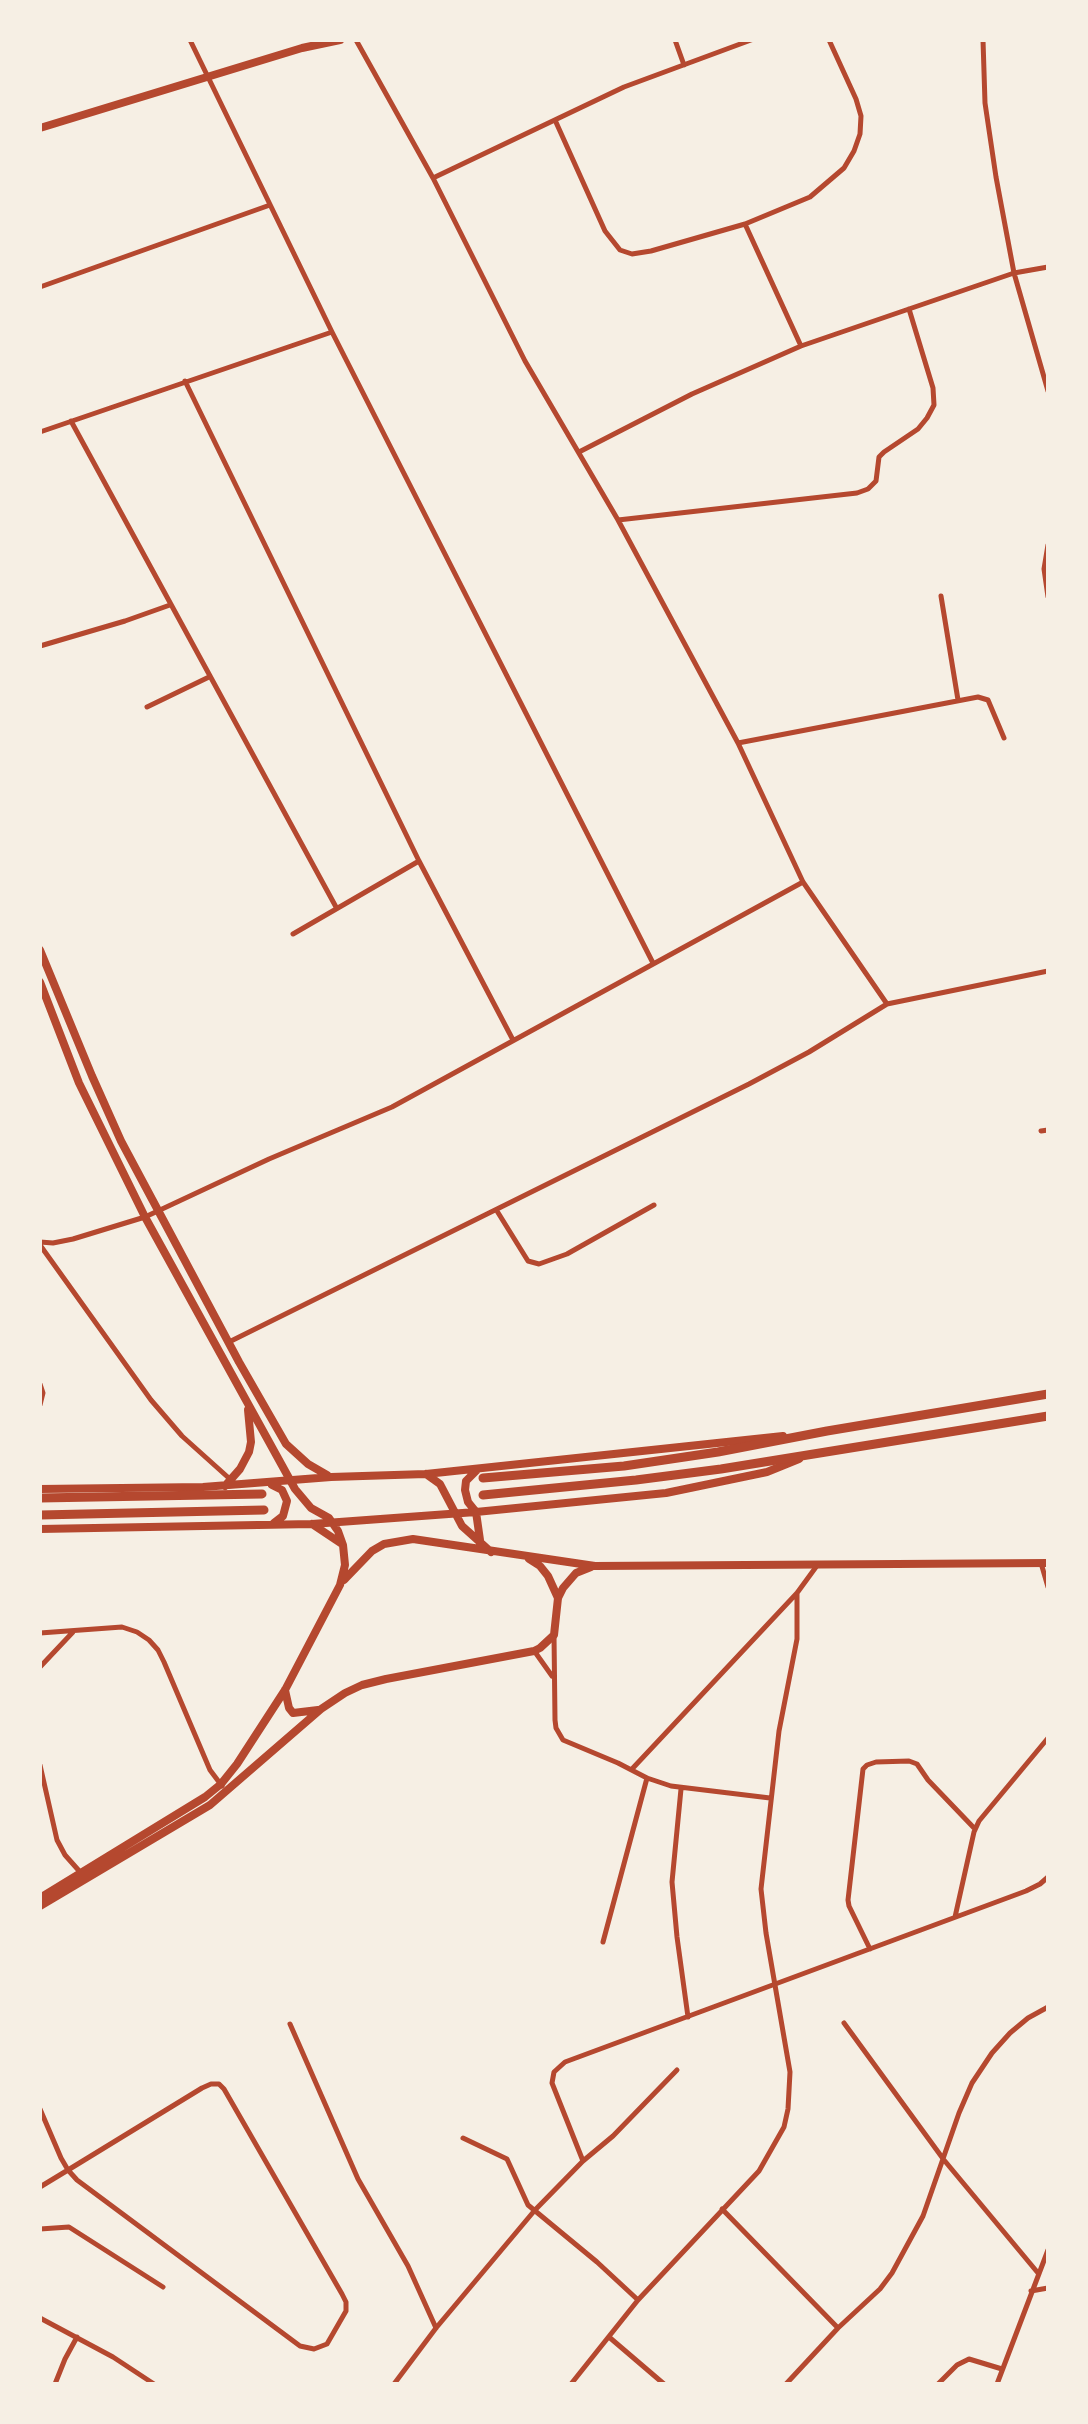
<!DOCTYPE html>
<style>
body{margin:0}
#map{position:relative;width:1088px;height:2424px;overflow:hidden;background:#f6efe4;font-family:Raleway,sans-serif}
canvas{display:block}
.frame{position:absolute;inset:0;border:42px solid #f6efe4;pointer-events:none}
</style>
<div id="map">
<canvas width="1088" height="2424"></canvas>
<div class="frame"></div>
</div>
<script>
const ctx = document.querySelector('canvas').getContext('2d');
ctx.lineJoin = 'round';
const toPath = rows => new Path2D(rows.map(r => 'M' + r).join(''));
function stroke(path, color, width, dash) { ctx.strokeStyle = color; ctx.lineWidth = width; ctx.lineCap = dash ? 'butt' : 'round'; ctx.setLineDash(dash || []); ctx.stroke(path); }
stroke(toPath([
 [190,40,332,332,653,963],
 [356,40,433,178,525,361,618,520,738,743,803,882,887,1004],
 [675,40,684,65],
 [983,40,985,103,996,177,1014,273,1048,391],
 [555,120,605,231,620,250,632,254,651,251,745,224,810,197,844,168,854,151,860,134,861,116,856,99,829,40],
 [433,178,624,87,751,40],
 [745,224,801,346],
 [40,287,270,205],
 [185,381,419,861,513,1040],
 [71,421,336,907],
 [40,432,332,332],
 [579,452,692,394,801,346,1014,273,1048,267],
 [618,520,857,493,868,489,876,481,879,457,884,452,918,429,927,418,934,405,933,388,909,309],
 [1048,545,1044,569,1048,597],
 [941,596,958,700],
 [40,646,125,621,170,605],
 [147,707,209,677],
 [738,743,978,697,988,700,1004,738],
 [293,934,419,861],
 [1041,1131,1048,1130],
 [497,1211,528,1261,539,1264,567,1254,654,1205],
 [40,1242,53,1243,73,1239,145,1217,269,1159,392,1107,803,882],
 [40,1245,151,1400,182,1436,231,1480],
 [229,1342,749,1084,809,1052,887,1004,1048,971],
 [40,1384,43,1393,40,1405],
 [1041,1563,1048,1587],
 [40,1633,122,1627,137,1632,149,1640,158,1650,164,1662,210,1770,222,1786],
 [554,1635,555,1720,556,1728,563,1740,618,1763,647,1778,671,1786,770,1798],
 [535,1652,552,1676],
 [40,1667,73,1632],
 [40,1765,57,1840,65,1855,81,1873],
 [632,1769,797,1593],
 [681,1789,672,1882,677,1937,688,2017],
 [955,1917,974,1832,979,1821,1048,1738],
 [603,1942,647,1778],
 [870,1949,849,1906,848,1900,863,1769,867,1765,876,1762,909,1761,917,1764,928,1780,975,1829],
 [844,2023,944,2160,1038,2273],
 [290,2024,358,2179,408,2266,436,2328],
 [40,2109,61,2158,68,2170,77,2180,300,2346,314,2349,327,2344,346,2311,346,2302,342,2294,224,2089,219,2084,211,2084,202,2088,68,2170,40,2187],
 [463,2138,507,2159,528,2205,597,2262,638,2300],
 [583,2161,552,2083,554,2072,565,2062,1026,1891,1040,1884,1048,1877],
 [722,2209,838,2328],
 [40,2229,69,2227,163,2287],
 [1031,2291,1048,2288],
 [40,2318,113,2357,154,2384],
 [609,2337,664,2384],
 [55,2384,65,2359,77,2337],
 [394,2384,436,2328,535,2210,583,2161,613,2136,677,2070],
 [571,2384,638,2300,759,2171,784,2127,788,2109,790,2072,766,1933,761,1889,779,1731,797,1639,797,1593,816,1567],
 [786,2384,838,2328,880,2289,892,2273,923,2216,959,2113,972,2083,992,2053,1010,2033,1028,2018,1048,2007],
 [938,2384,957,2365,969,2359,1002,2369],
 [997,2384,1048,2250]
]), '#b5482f', 5);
stroke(toPath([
 [40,128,302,48,340,40],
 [40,950,92,1076,121,1141,239,1362,286,1444,308,1464,327,1475],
 [40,982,79,1083,145,1217,295,1489,311,1508,329,1518,338,1531,343,1545,345,1565,340,1585,285,1690,237,1764,221,1784,205,1797,40,1898],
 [478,1469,466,1481,465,1490,468,1502,476,1512,480,1540],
 [426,1474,440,1484,462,1526,491,1552],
 [272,1485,282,1490,287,1501,283,1516,274,1523],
 [225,1486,240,1469,249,1452,251,1442,248,1410],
 [40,1489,203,1487,331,1477,426,1474,783,1436],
 [312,1524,342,1544],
 [40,1529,312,1524,476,1512,666,1493,767,1472,799,1459],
 [529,1559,540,1566,548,1576,558,1598],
 [344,1580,372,1551,384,1544,413,1539,595,1566,1048,1563],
 [285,1690,289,1708,293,1713,318,1710],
 [40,1906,210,1805,321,1709,345,1693,362,1685,386,1679,534,1651,540,1648,554,1635,558,1598,563,1588,576,1573,591,1567]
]), '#b5482f', 8);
stroke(toPath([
 [483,1478,624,1466,718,1452,827,1431,1048,1394],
 [483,1495,636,1480,721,1469,1048,1416],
 [40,1498,262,1494],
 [40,1515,264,1510]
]), '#b5482f', 9);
</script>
